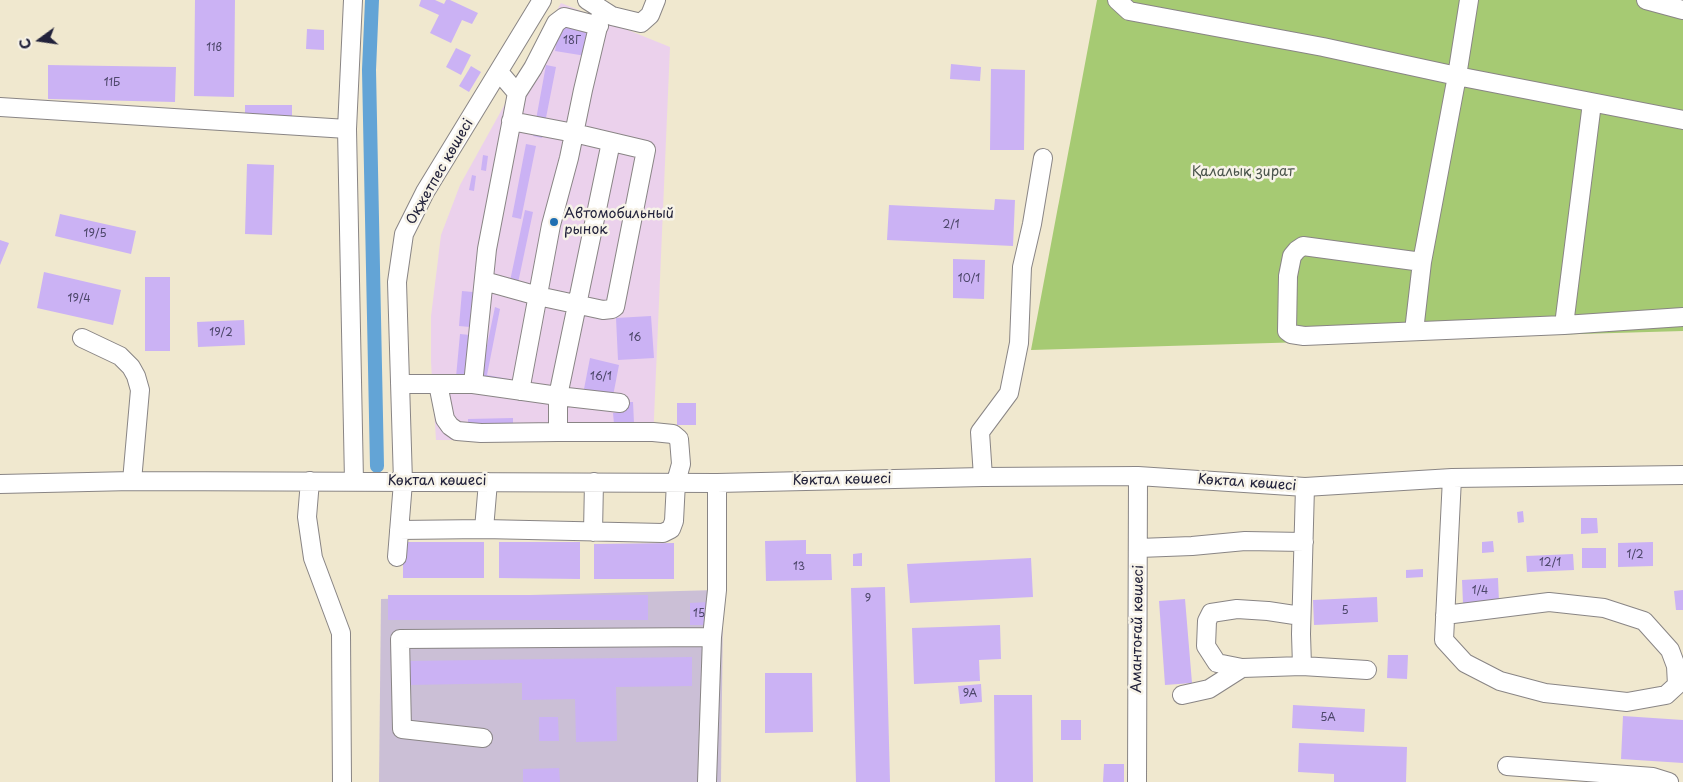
<!DOCTYPE html>
<meta charset="utf-8">
<style>
body{margin:0}
#map{position:relative;width:1683px;height:782px;overflow:hidden;background:#f0e8cf;font-family:"Playpen Sans",sans-serif}
canvas{display:block}
.north{position:absolute;left:15px;top:15px;width:50px;height:50px;-webkit-text-stroke:4px #f7f3e8;paint-order:stroke;rotate:256deg;font-size:14px;font-weight:700;line-height:20px;text-align:center;color:#22223b}
.north::after{content:'';display:block;margin:auto;width:18px;height:22px;background:#22223b;clip-path:polygon(50% 0,100% 100%,50% 72%,0 100%)}
</style>
<div id="map">
<canvas width="1683" height="782"></canvas>
<div class="north">С</div>
</div>
<script>
const ctx = document.querySelector('canvas').getContext('2d');
ctx.lineJoin = 'round';
function paint(path, color) { ctx.fillStyle = color; ctx.fill(path, 'evenodd'); }
const toPath = rows => new Path2D(rows.map(r => 'M' + r).join(''));
function stroke(path, color, width, dash) { ctx.strokeStyle = color; ctx.lineWidth = width; ctx.lineCap = dash ? 'butt' : 'round'; ctx.setLineDash(dash || []); ctx.stroke(path); }
function drawText(font, color, halo, rows, align = 'center') {
  ctx.font = font + ' "Playpen Sans",sans-serif'; ctx.lineWidth = 5; ctx.setLineDash([]); ctx.textBaseline = 'middle'; ctx.strokeStyle = halo; ctx.fillStyle = color; for (const [text, x, y, turn = 0] of rows) {
    ctx.save(); ctx.translate(x, y); ctx.rotate((+turn || 0) * Math.PI / 180); ctx.textAlign = isNaN(turn) ? turn : align; if (halo) ctx.strokeText(text, 0, 0); ctx.fillText(text, 0, 0); ctx.restore();
  }
}
paint(toPath([
 [561,3,670,47,653,441,436,440,431,362,431,316,441,235,460,185]
]), '#ebd1ec');
paint(toPath([
 [717,590,723,605,721,782,379,782,381,599]
]), '#cbbfd6');
paint(toPath([
 [1097,0,1683,0,1683,331,1031,350]
]), '#a6ca73');
stroke(toPath([
 [372,0,369,70,377,466]
]), '#63a4d6', 14);
paint(toPath([
 [195,0,235,0,234,97,194,96],
 [421,0,435,0,444,4,446,0,450,0,478,13,472,24,462,20,451,43,430,33,439,15,419,6],
 [559,26,590,31,586,56,555,51],
 [307,29,324,30,324,50,306,49],
 [456,48,471,55,461,75,446,67],
 [951,64,981,67,980,81,950,79],
 [48,65,176,67,175,102,48,99],
 [546,65,556,67,542,138,533,136],
 [471,66,481,72,469,92,459,86],
 [991,69,1025,70,1024,150,990,150],
 [245,105,292,105,292,116,245,116],
 [526,144,536,146,521,219,512,217],
 [483,155,488,156,486,171,481,170],
 [247,164,274,165,272,235,245,234],
 [472,175,476,176,474,191,469,190],
 [995,199,1015,200,1013,246,887,240,889,205,994,210],
 [525,210,533,212,518,283,510,281],
 [60,214,136,231,131,254,55,236],
 [0,240,9,243,0,265],
 [953,259,985,260,984,299,953,298],
 [44,272,121,290,113,325,37,308],
 [145,277,170,277,170,351,145,351],
 [462,291,473,292,470,327,459,326],
 [495,307,500,309,487,375,508,379,507,385,480,379],
 [651,316,654,358,618,360,616,318],
 [244,320,245,345,198,347,197,322],
 [460,334,470,335,467,377,456,377],
 [590,358,619,365,613,396,584,389],
 [624,402,633,402,634,423,614,424,613,413,625,412],
 [677,403,696,403,696,425,677,425],
 [513,418,513,424,468,425,468,419],
 [1523,511,1524,522,1518,523,1517,512],
 [1581,518,1597,518,1598,533,1581,534],
 [806,540,806,554,831,554,832,580,766,581,765,541],
 [1493,541,1494,552,1482,553,1482,542],
 [403,542,484,542,484,578,403,578],
 [499,542,580,542,580,579,499,578],
 [1653,542,1653,566,1618,567,1618,543],
 [674,543,674,579,594,579,594,544],
 [1582,548,1606,548,1606,568,1582,568],
 [862,553,862,566,853,566,853,554],
 [1573,554,1574,570,1527,572,1526,556],
 [1031,558,1033,597,910,603,907,564],
 [1423,569,1423,577,1406,578,1406,570],
 [1498,578,1499,602,1463,604,1462,580],
 [885,587,890,782,856,782,851,588],
 [1683,590,1683,610,1676,610,1674,591],
 [388,595,648,595,648,620,388,620],
 [1377,597,1378,622,1314,625,1313,600],
 [1185,599,1192,683,1165,685,1159,601],
 [708,602,708,625,690,625,690,603],
 [1000,625,1001,659,979,660,980,681,914,684,912,628],
 [1388,655,1408,655,1407,679,1387,678],
 [692,657,692,686,616,687,617,741,576,742,575,699,522,700,522,683,407,685,406,661],
 [765,673,812,673,813,732,765,733],
 [981,684,982,702,960,704,958,686],
 [994,695,1032,695,1033,782,995,782],
 [1293,705,1365,709,1364,732,1292,728],
 [1623,716,1683,720,1683,763,1621,759],
 [539,717,558,717,559,741,539,741],
 [1061,720,1081,720,1081,740,1061,740],
 [1299,743,1407,747,1406,782,1334,782,1334,774,1298,772],
 [1104,764,1124,764,1124,782,1103,782],
 [559,768,560,782,523,782,523,769]
]), '#cbb2f4');
const minor = toPath([
 [353,0,347,129,354,481],
 [587,0,612,16,641,23,650,15,656,0],
 [1117,0,1129,11,1323,47,1457,76,1683,120],
 [1646,0,1683,10],
 [517,93,533,68,556,23,564,17,599,26],
 [0,107,347,129],
 [611,142,558,396,620,403],
 [1422,262,1303,246,1297,250,1292,256,1288,276,1287,331,1291,334,1304,336,1564,325,1683,317],
 [484,281,538,296,603,310,612,309,615,307,646,150,574,133,511,121],
 [1564,325,1592,103],
 [1414,331,1422,262,1457,76,1469,0],
 [82,338,120,356,131,367,136,376,140,390,132,481],
 [400,384,473,384],
 [438,384,445,419,450,426,457,431,481,433,558,432],
 [520,391,551,225,569,158,583,90,602,10],
 [983,477,980,432,1009,393,1019,343,1022,267,1032,224,1043,158],
 [310,481,307,517,313,558,341,633,342,782],
 [0,484,132,481,717,483,983,477,1138,476,1305,487,1452,478,1683,475],
 [484,529,488,482],
 [399,530,484,529,663,533,671,529,674,521,676,482,681,464,679,439,673,434,653,432,558,432,558,396,473,384,487,249,517,93,499,72],
 [593,532,594,482],
 [1139,548,1192,546,1245,541,1304,542],
 [397,557,403,482,397,282,404,234,425,192,542,0],
 [1445,615,1549,602,1604,608,1644,621,1670,650,1676,666,1677,685,1666,695,1627,702,1582,697,1545,693,1500,681,1465,663,1444,640,1452,478],
 [1301,616,1268,611,1237,609,1211,613,1207,621,1206,646,1217,663,1242,668,1302,666,1367,670],
 [1302,666,1301,634,1305,487],
 [1182,695,1209,689,1242,668],
 [483,738,402,729,400,639,712,637],
 [1507,766,1653,777,1669,782],
 [707,782,712,637,717,590,717,483],
 [1137,782,1138,476]
]);
stroke(minor, '#898585', 20);
stroke(minor, '#fff', 18);
for (const [x, y, r, color] of [
 [554,222,5,"#1f6fb2"]
]) { const dot = new Path2D(); dot.arc(x, y, r, 0, 2 * Math.PI); ctx.fillStyle = color; ctx.fill(dot); stroke(dot, '#f7f3e8', 2); }
drawText('11px', '#4c4669', null, [
 ["18Г",572,41],
 ["11в",214,48],
 ["11Б",112,83],
 ["2/1",951,225],
 ["19/5",95,234],
 ["10/1",969,279],
 ["19/4",79,299],
 ["19/2",221,333],
 ["16",635,338],
 ["16/1",601,377],
 ["1/2",1635,555],
 ["12/1",1550,563],
 ["13",799,567],
 ["1/4",1480,591],
 ["9",868,599],
 ["5",1345,611],
 ["15",699,614],
 ["9А",970,694],
 ["5А",1328,718]
]);
drawText('14px', '#22223b', '#f7f3e8', [
 ["Оқжетпес көшесі",440,172,-60],
 ["Көктал көшесі",842,480,-1],
 ["Көктал көшесі",437,481],
 ["Көктал көшесі",1247,483,4],
 ["Амантоғай көшесі",1138,629,-89]
]);
drawText('14px', '#4a544c', '#f7f3e8', [
 ["Қалалық зират",1243,172]
]);
drawText('14px', '#22223b', '#f7f3e8', [
 ["Автомобильный",564,214],
 ["рынок",564,230]
], 'left');
</script>
